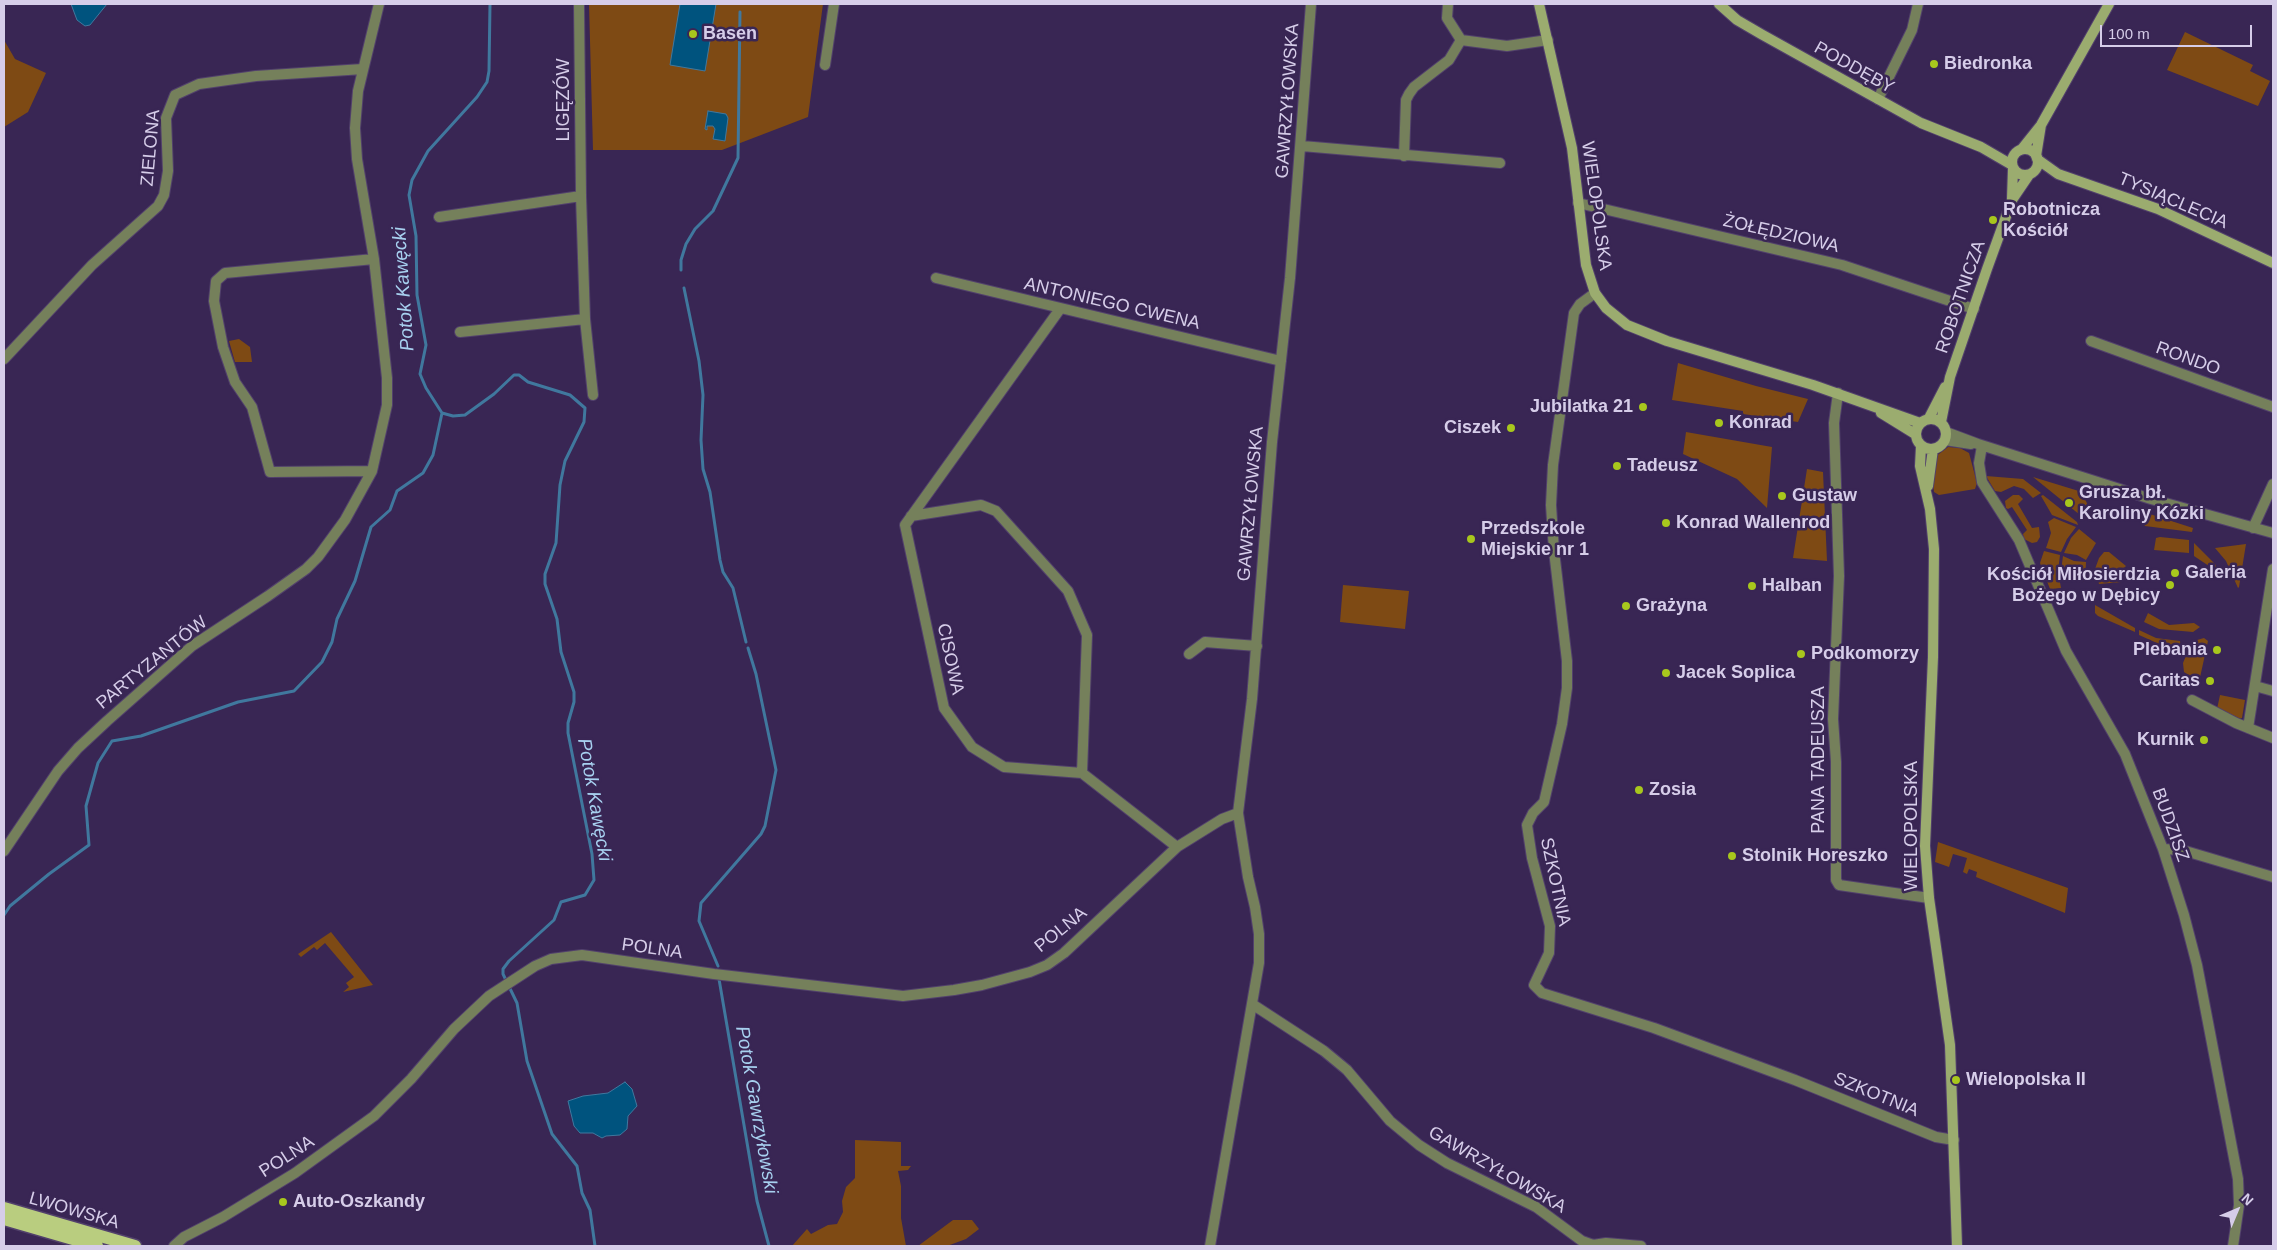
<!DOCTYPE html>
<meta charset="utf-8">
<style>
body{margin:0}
#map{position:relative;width:2277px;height:1250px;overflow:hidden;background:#392654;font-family:Helvetica,sans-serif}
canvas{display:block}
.frame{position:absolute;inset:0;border:5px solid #d6cde9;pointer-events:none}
.north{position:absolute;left:2212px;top:1185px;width:50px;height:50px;-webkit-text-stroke:4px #392654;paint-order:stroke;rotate:45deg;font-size:14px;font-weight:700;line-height:20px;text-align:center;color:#d6cde9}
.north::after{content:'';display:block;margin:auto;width:18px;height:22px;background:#d6cde9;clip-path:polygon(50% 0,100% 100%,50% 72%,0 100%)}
.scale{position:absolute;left:2100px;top:25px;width:152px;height:22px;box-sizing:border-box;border:2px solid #d6cde9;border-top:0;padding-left:6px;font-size:15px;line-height:18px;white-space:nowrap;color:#d6cde9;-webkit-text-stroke:4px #392654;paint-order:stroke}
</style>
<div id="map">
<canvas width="2277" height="1250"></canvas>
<div class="frame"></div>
<div class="north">N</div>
<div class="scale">100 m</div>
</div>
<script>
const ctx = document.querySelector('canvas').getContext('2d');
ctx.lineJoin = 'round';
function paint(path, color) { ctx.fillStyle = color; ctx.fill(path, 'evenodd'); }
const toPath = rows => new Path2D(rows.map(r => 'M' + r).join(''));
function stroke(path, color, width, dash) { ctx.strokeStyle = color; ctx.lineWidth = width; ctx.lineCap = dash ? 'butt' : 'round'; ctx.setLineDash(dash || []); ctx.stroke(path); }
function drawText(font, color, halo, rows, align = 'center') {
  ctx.font = font + ' Helvetica,sans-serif'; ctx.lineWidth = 5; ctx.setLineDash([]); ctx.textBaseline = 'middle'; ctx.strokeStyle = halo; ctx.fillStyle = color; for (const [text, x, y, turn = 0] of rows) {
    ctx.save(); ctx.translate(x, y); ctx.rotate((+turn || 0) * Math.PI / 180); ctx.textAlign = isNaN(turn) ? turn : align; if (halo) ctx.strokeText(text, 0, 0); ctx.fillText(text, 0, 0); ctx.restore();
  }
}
paint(toPath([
 [589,4,823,4,808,117,722,150,593,150],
 [2185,32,2253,65,2250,71,2270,81,2258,106,2167,70],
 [4,40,15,59,46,73,28,112,4,127],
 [239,339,250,347,252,362,235,362,229,341],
 [1678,363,1756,386,1808,399,1798,422,1743,414,1743,411,1672,400],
 [1686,432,1772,447,1767,508,1737,479,1683,454],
 [1948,447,1960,448,1969,453,1977,483,1975,489,1939,495,1934,492,1932,478,1935,457],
 [1807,469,1823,472,1827,561,1793,558],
 [1986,476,2023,479,2041,493,2033,498,2024,489,2014,486,2001,492,1995,491],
 [2033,477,2082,492,2089,508,2083,515,2080,515],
 [2013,495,2019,495,2023,499,2018,504,2032,528,2039,527,2040,537,2037,542,2032,543,2024,539,2023,534,2027,530,2012,507,2008,509,2006,508,2005,501],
 [2043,495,2077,522,2078,525,2052,515,2041,496],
 [2150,514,2162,518,2193,528,2192,532,2145,526,2141,519],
 [2054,518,2076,527,2067,539,2061,552,2046,548,2051,533,2048,522],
 [2079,529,2096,543,2086,560,2077,555,2064,553,2071,538],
 [2160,537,2189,540,2189,553,2154,550,2156,538],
 [2194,543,2215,564,2221,576,2217,576,2215,570,2194,556],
 [2246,544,2239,587,2238,588,2226,561,2215,548],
 [2044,551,2060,555,2058,571,2061,588,2050,589,2040,563],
 [2104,552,2109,552,2126,566,2121,571,2122,582,2099,584,2095,569,2099,558],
 [2063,556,2074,561,2086,562,2085,581,2063,582,2061,571],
 [1343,585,1409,591,1405,629,1340,622],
 [2095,605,2135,628,2135,632,2098,616,2095,613],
 [2148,613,2169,625,2194,623,2200,627,2193,632,2159,629,2144,622],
 [2139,630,2156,638,2180,641,2181,648,2177,652,2139,635],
 [2204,638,2208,641,2199,682,2184,672,2183,663,2190,646,2197,640],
 [2220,695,2245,700,2242,718,2237,719,2217,709],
 [1938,842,2068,888,2065,913,1976,877,1977,872,1969,869,1967,874,1963,872,1967,858,1953,854,1949,867,1935,862],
 [331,932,373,985,343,992,349,987,346,983,354,977,325,943,317,950,314,947,301,957,298,954],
 [855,1140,901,1142,901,1166,911,1166,908,1170,898,1171,901,1186,901,1218,906,1246,792,1246,807,1229,811,1234,828,1225,837,1224,843,1212,842,1201,846,1187,855,1178],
 [953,1220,972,1220,979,1229,966,1239,947,1246,918,1246]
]), '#7e4a14');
const water = toPath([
 [71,4,107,4,90,25,85,26,77,20,71,4],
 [680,4,716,4,705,71,670,65,680,4],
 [708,111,726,114,728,118,725,141,713,139,715,129,713,126,707,126,707,130,705,129,708,111],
 [625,1082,632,1089,637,1106,628,1116,627,1129,620,1135,606,1136,602,1138,593,1133,580,1133,574,1126,568,1101,583,1096,608,1093,625,1082]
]);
paint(water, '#00537e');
stroke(water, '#40789e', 1);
stroke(toPath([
 [490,4,489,71,487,82,477,97,428,151,412,180,409,195,416,236,417,295,426,345,420,374,426,388,442,413,453,416,465,415,494,394,514,375,519,375,528,382,570,395,585,408,584,422,565,461,560,485,556,543,545,574,545,584,557,619,561,652,574,692,574,702,568,723,568,733,592,854,594,880,585,895,561,902,554,920,509,961,503,969,503,974,517,1003,527,1061,552,1134,577,1166,582,1193,590,1210,595,1246],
 [681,270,681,260,686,244,695,229,713,211,738,158,740,12],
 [684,288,699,361,703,395,701,440,703,469,710,492,720,560,723,572,733,588,746,642],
 [4,915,10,906,49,874,89,845,86,806,98,763,112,741,141,736,238,702,294,691,322,662,332,642,337,619,355,581,371,527,390,510,397,491,423,473,433,455,442,413],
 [718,966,699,921,701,903,761,834,765,826,776,770,756,674,748,648],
 [719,979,757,1201,769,1246]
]), '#40789e', 3);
const street = toPath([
 [1448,4,1447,18,1461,40],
 [825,65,834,4],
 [1878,99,1912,30,1918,4],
 [1302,146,1500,163],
 [1404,156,1406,100,1409,94,1414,87,1449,60,1461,40,1507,46,1548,40],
 [1578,203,1842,265,1974,309],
 [439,217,581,196],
 [936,278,1281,361],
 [1595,293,1580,304,1574,313,1553,465,1551,505,1554,551,1567,661,1567,688,1562,724,1544,802,1533,813,1527,825,1532,858,1550,926,1549,953,1534,985,1542,993,1654,1028,1795,1080,1936,1137,1954,1140],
 [1060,309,905,525,944,708,972,747,1004,767,1082,773,1177,847],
 [585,319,593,395],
 [460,332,585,319,581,196,579,4],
 [2091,341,2273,407],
 [4,359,92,265,158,206,164,195,168,171,166,118,175,95,199,84,256,76,363,69],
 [1838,393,1834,423,1839,576,1833,719,1836,762,1836,880,1839,885,1929,898],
 [1946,432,1978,444,2151,499,2273,533],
 [1945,440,1971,444],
 [1982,446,1979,463,1982,482,2019,540,2066,651,2125,754,2163,849,2184,915,2197,965,2238,1179,2239,1205,2233,1246],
 [372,471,270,472,252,407,235,382,223,347,214,301,216,281,225,273,374,259],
 [911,516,981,505,996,511,1068,591,1087,635,1082,773],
 [2253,528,2273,484],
 [1189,654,1205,642,1257,646],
 [2255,686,2273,691],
 [2192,700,2236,723,2273,738],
 [2248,728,2273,569],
 [2163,849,2182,850,2273,877],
 [4,851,58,771,78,748,107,721,192,646,268,596,306,569,318,557,345,520,372,471,387,405,387,378,374,259,357,159,355,128,358,91,379,4],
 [1252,1004,1324,1051,1347,1070,1390,1121,1419,1145,1447,1163,1536,1207,1582,1241,1593,1245,1606,1243,1641,1246],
 [174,1246,184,1237,223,1217,295,1173,374,1116,411,1079,454,1029,489,996,535,966,551,959,582,955,714,974,903,996,954,990,982,985,1030,972,1047,965,1064,953,1177,847,1222,819,1238,813],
 [1210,1246,1259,963,1259,934,1255,907,1248,877,1238,813,1252,699,1272,442,1290,278,1311,4]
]);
const secondary = toPath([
 [1539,4,1572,148,1586,265,1595,293,1606,308,1627,325,1667,341,1813,385,1920,423],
 [1719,4,1737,20,1761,34,1921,123,1981,147,2012,165],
 '2012 162a13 13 0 1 1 26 0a13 13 0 1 1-26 0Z',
 [2021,150,2041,125,2109,4],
 [2036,156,2041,125],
 [2037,159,2058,174,2158,209,2273,263],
 [2012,199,2013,168],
 [1881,413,1915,434],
 [1929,418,1945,387],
 '1916 434a15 15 0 1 1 30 0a15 15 0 1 1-30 0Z',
 [1941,422,1950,377,1987,269,2012,200,2029,175],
 [1921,446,1920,466,1930,509,1934,549,1933,657,1925,846,1929,898,1950,1045,1957,1246],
 [1928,486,1933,449]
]);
const primary = toPath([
 [4,1208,135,1246],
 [4,1219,97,1246]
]);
stroke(street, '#52416c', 12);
stroke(secondary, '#52416c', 12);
stroke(primary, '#52416c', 15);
stroke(street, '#75805b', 10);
stroke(secondary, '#9bac6f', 10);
stroke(primary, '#b9cd7f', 12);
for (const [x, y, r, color] of [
 [693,34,5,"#a8c71d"],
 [1934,64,5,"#a8c71d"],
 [1993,220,5,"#a8c71d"],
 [1643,407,5,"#a8c71d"],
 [1719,423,5,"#a8c71d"],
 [1511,428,5,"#a8c71d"],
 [1617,466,5,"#a8c71d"],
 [1782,496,5,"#a8c71d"],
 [2069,503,5,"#a8c71d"],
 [1666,523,5,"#a8c71d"],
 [1471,539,5,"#a8c71d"],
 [2175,573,5,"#a8c71d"],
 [2170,585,5,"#a8c71d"],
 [1752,586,5,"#a8c71d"],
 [1626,606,5,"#a8c71d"],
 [2217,650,5,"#a8c71d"],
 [1801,654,5,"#a8c71d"],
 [1666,673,5,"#a8c71d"],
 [2210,681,5,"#a8c71d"],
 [2204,740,5,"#a8c71d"],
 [1639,790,5,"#a8c71d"],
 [1732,856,5,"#a8c71d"],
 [1956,1080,5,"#a8c71d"],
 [283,1202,5,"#a8c71d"]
]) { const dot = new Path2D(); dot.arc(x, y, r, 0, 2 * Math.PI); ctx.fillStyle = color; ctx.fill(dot); stroke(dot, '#392654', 2); }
drawText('bold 18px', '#d6cde9', '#392654', [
 ["Basen",703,34],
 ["Biedronka",1944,64],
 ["Robotnicza",2003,210],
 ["Kościół",2003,231],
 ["Jubilatka 21",1633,407,"right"],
 ["Konrad",1729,423],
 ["Ciszek",1501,428,"right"],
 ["Tadeusz",1627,466],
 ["Grusza bł.",2079,493],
 ["Karoliny Kózki",2079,514],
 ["Gustaw",1792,496],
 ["Konrad Wallenrod",1676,523],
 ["Przedszkole",1481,529],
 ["Miejskie nr 1",1481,550],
 ["Galeria",2185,573],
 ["Kościół Miłosierdzia",2160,575,"right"],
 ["Bożego w Dębicy",2160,596,"right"],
 ["Halban",1762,586],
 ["Grażyna",1636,606],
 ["Plebania",2207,650,"right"],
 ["Podkomorzy",1811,654],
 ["Jacek Soplica",1676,673],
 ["Caritas",2200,681,"right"],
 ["Kurnik",2194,740,"right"],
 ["Zosia",1649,790],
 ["Stolnik Horeszko",1742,856],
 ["Wielopolska II",1966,1080],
 ["Auto-Oszkandy",293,1202]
], 'left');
drawText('18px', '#d6cde9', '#392654', [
 ["PODDĘBY",1854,68,29],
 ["LIGĘZÓW",564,100,-90],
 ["GAWRZYŁOWSKA",1288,101,-86],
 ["ZIELONA",151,148,-85],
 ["TYSIĄCLECIA",2173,201,23],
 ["WIELOPOLSKA",1596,206,82],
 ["ŻOŁĘDZIOWA",1781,234,13],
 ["ROBOTNICZA",1961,297,-71],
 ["ANTONIEGO CWENA",1112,304,13],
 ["RONDO",2188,359,20],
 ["GAWRZYŁOWSKA",1251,504,-85],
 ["CISOWA",950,659,78],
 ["PARTYZANTÓW",152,663,-39],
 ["PANA TADEUSZA",1819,760,-90],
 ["BUDZISZ",2170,825,70],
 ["WIELOPOLSKA",1912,826,-90],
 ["SZKOTNIA",1555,882,78],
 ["POLNA",1061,930,-39],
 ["POLNA",652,949,8],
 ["SZKOTNIA",1876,1095,22],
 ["POLNA",287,1157,-33],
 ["GAWRZYŁOWSKA",1497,1170,30],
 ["LWOWSKA",74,1211,16]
]);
drawText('italic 19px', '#a7d0ef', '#392654', [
 ["Potok Kawęcki",404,289,-94],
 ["Potok Kawęcki",594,800,80],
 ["Potok Gawrzyłowski",756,1110,80]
]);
</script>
